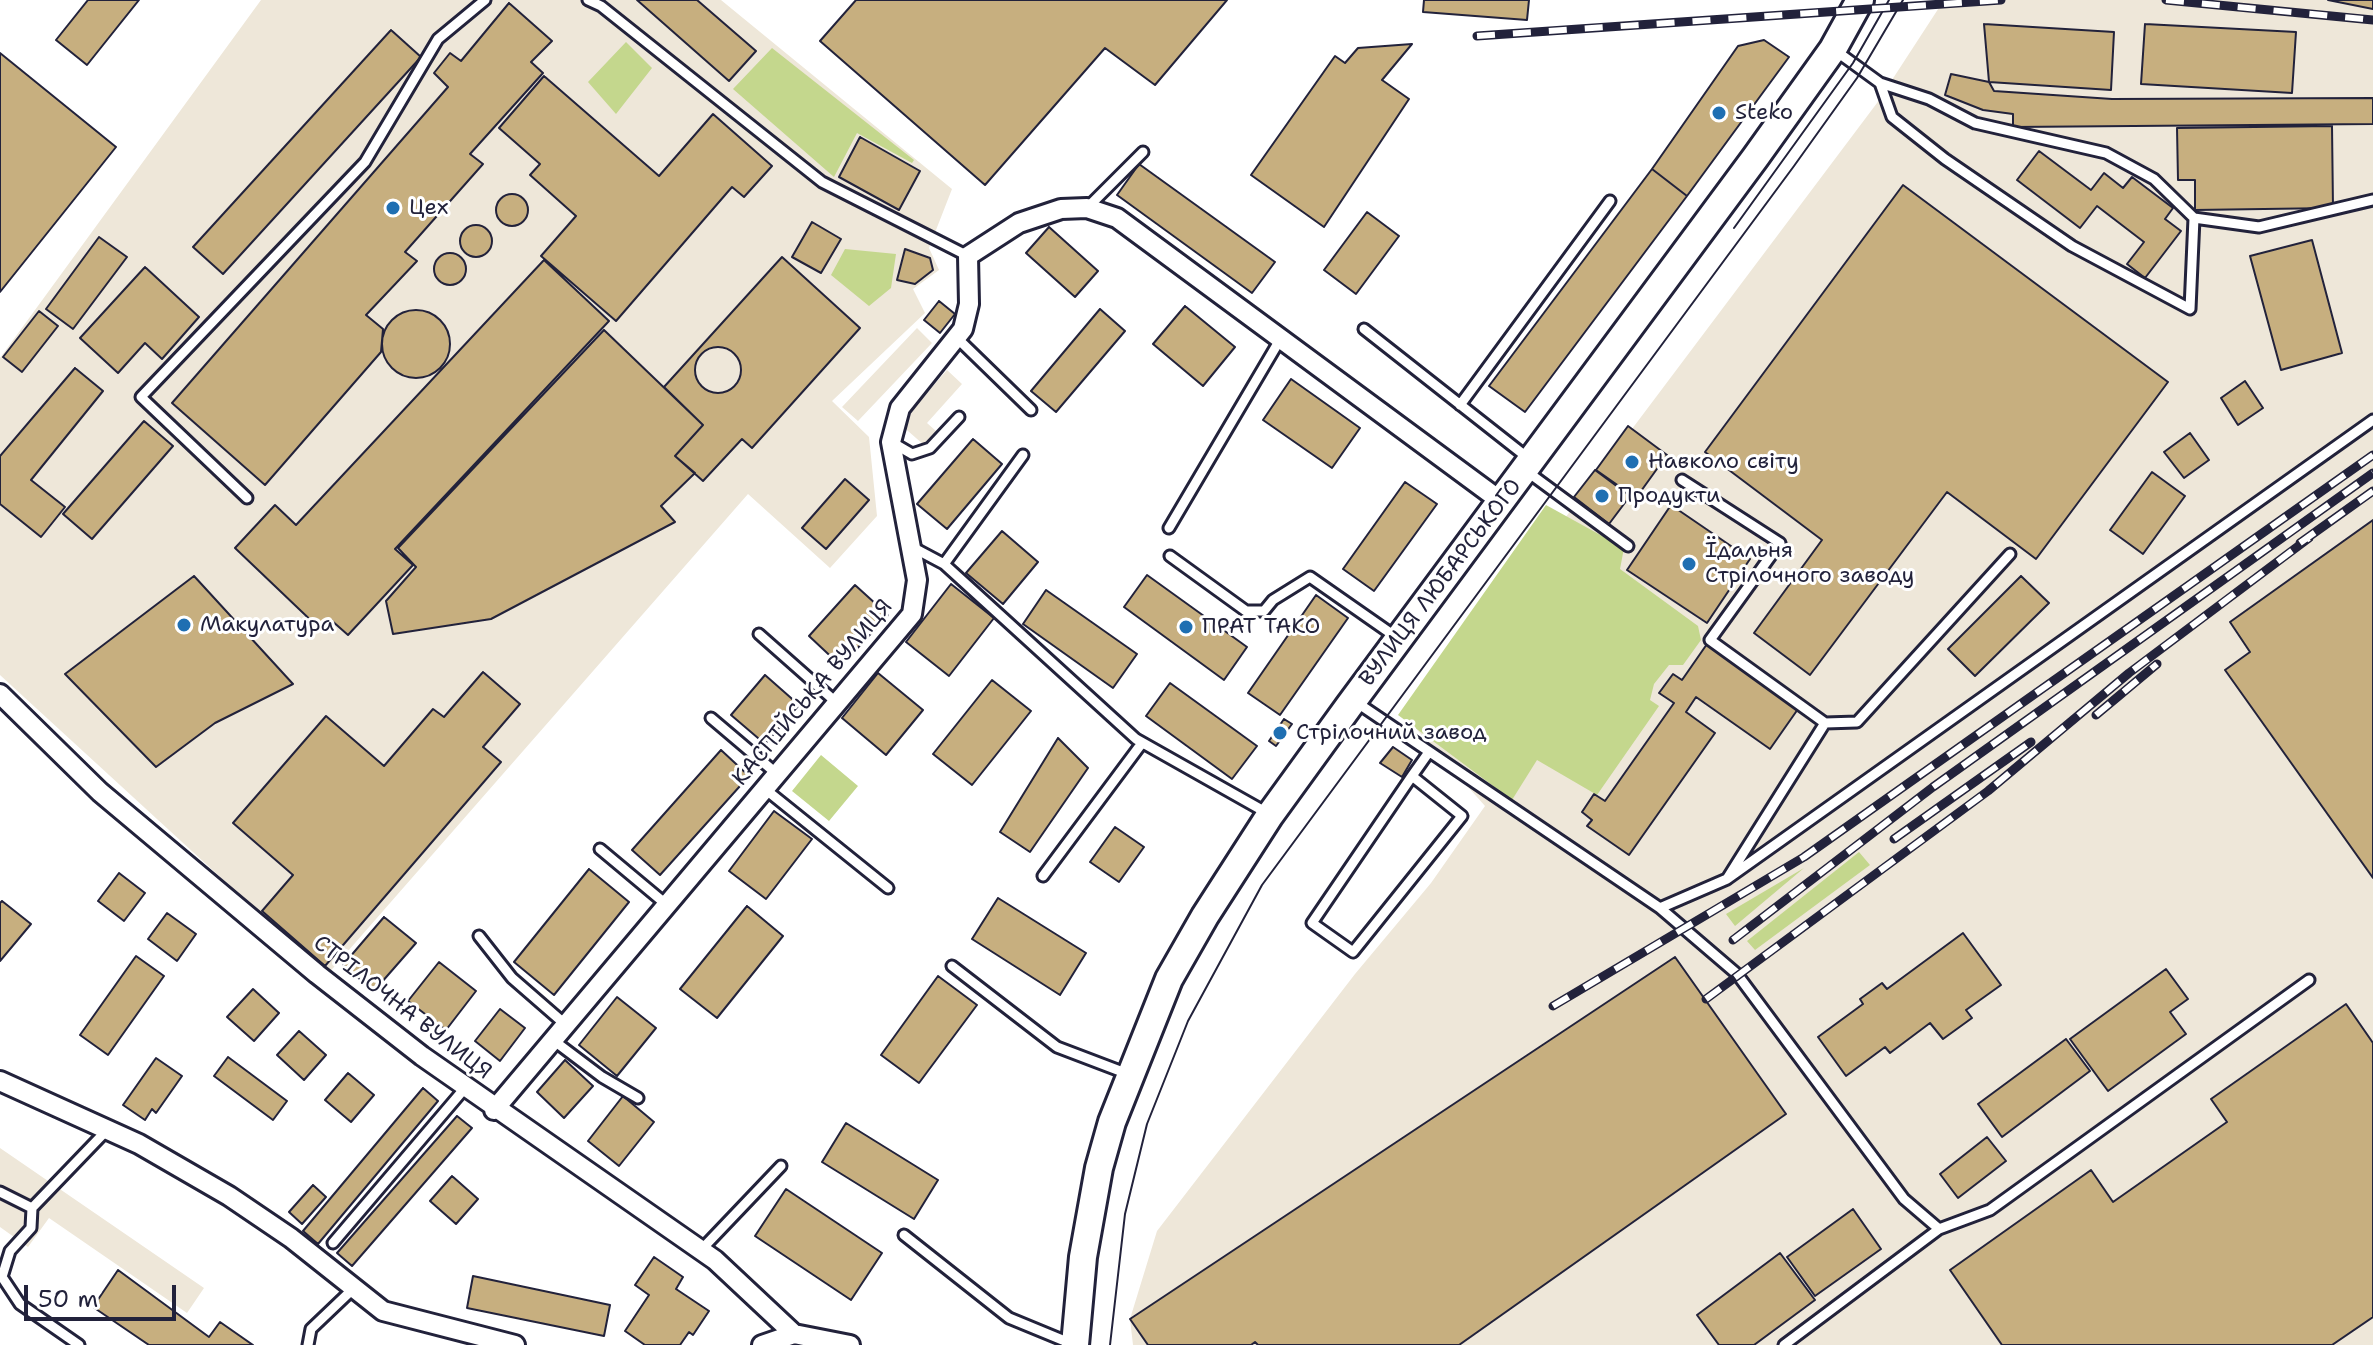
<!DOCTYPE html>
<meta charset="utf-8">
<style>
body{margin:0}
#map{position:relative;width:2373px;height:1345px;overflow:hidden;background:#fff;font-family:"Shantell Sans",sans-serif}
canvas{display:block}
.scale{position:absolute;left:24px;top:1285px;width:152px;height:36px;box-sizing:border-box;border:4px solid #22223b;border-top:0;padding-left:10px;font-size:24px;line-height:28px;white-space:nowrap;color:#22223b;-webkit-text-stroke:6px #fff;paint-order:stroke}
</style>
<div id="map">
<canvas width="2373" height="1345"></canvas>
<div class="scale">50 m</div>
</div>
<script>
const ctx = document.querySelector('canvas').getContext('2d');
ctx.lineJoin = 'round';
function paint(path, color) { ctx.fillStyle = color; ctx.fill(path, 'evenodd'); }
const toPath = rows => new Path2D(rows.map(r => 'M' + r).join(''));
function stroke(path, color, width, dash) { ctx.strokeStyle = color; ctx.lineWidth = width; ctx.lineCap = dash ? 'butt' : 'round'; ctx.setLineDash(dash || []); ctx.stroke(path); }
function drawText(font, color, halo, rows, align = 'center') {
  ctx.font = font + ' "Shantell Sans",sans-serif'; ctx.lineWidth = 6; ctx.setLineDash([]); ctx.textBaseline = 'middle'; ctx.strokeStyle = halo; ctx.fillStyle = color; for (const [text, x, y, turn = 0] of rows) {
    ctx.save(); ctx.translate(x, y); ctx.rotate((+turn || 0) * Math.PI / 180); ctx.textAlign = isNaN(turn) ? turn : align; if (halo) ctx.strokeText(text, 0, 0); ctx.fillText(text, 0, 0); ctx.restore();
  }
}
paint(toPath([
 [261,0,721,0,952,189,929,248,939,270,913,289,925,313,832,401,869,437,877,516,830,568,748,494,327,975,0,675,0,358],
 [1944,0,2373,0,2373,1345,1133,1345,1130,1319,1157,1231,1355,974,1431,883,1485,806,1411,723,1877,103],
 [917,328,932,343,858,421,842,407],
 [947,370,962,384,927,423,936,431,924,445,900,424],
 [0,1148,204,1288,187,1313,49,1218,28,1247,0,1227]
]), '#eee7d9');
paint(toPath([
 [626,42,652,68,616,114,588,82],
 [772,48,914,160,912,163,857,133,834,177,733,89],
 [845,249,896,254,891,288,869,306,831,275],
 [1546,505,1624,548,1620,569,1698,626,1701,640,1683,665,1669,665,1654,684,1650,700,1659,706,1597,795,1537,760,1512,800,1398,715],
 [821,755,858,786,829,821,792,791],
 [1859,852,1870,865,1755,950,1747,941],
 [1804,868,1735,926,1726,914]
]), '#c4d78d');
const building = toPath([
 [88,0,139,0,87,65,56,40,88,0],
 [637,0,697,0,756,51,729,81,637,0],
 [856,0,1227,0,1155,85,1105,48,985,185,820,41,856,0],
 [1424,0,1529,0,1527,20,1423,12,1424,0],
 [2328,0,2373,0,2373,9,2328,0],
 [509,3,552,41,531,62,543,73,470,154,483,164,405,252,417,261,366,315,383,329,381,352,265,485,172,403,448,87,434,73,450,53,461,61,509,3],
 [1984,24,2114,32,2111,90,1989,82,1984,24],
 [2145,24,2296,32,2292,93,2141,84,2145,24],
 [391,30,421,57,223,274,193,247,391,30],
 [1764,40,1789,57,1687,196,1652,169,1738,46,1764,40],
 [1412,44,1382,80,1409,99,1324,227,1251,175,1335,56,1345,63,1358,48,1412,44],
 [0,53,116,147,0,292,0,53],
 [1951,74,1989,82,1994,91,2112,99,2373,98,2373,124,2013,127,2013,114,1983,110,1945,95,1951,74],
 [544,76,659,176,713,114,772,166,744,197,732,187,616,321,541,256,576,216,530,175,540,164,499,128,544,76],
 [2332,126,2333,208,2195,210,2195,180,2178,180,2177,128,2332,126],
 [860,137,920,171,899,210,839,177,860,137],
 [2039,151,2091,190,2104,173,2123,188,2132,177,2173,208,2165,219,2181,231,2145,278,2127,264,2144,242,2097,206,2080,228,2017,180,2039,151],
 [1139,164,1275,262,1252,293,1117,195,1139,164],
 [1652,169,1687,196,1525,412,1489,386,1652,169],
 [1903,185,2168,382,2036,559,1947,492,1810,675,1754,633,1822,540,1705,452,1903,185],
 '496 210a16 16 0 1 1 32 0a16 16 0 1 1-32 0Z',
 [1367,212,1399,236,1356,294,1324,270,1367,212],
 [812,222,841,239,821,273,792,257,812,222],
 '460 241a16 16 0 1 1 32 0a16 16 0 1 1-32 0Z',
 [1049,227,1098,271,1075,297,1026,253,1049,227],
 [99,237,127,257,73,329,46,309,99,237],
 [2312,240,2342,353,2281,370,2250,256,2312,240],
 [905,249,930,258,933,270,915,284,897,280,905,249],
 '434 269a16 16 0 1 1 32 0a16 16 0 1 1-32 0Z',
 [782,257,860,328,752,448,742,439,703,481,675,456,703,425,664,387,782,257],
 [544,260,609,321,395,549,413,565,348,635,331,620,321,630,235,548,275,505,296,525,544,260],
 [145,267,199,317,162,359,145,343,118,373,80,338,145,267],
 [939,301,955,314,940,333,924,320,939,301],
 [1185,306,1235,347,1203,386,1153,344,1185,306],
 [1100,309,1125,331,1056,412,1031,391,1100,309],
 '382 344a34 34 0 1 1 68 0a34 34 0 1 1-68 0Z',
 [39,311,58,326,22,372,3,357,39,311],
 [604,330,703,425,675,456,695,473,661,506,675,522,491,619,393,634,386,601,416,567,398,548,604,330],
 '695 370a23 23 0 1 1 46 0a23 23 0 1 1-46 0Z',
 [75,368,103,391,31,480,65,507,41,537,0,504,0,456,75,368],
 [1291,379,1360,428,1332,468,1263,420,1291,379],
 [2245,381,2263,408,2238,425,2221,398,2245,381],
 [144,421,173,446,92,539,63,514,144,421],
 [1628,426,1667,455,1636,498,1596,470,1628,426],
 [2190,433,2209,460,2184,478,2164,452,2190,433],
 [973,439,1002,464,947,529,917,504,973,439],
 [1595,470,1630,496,1609,524,1574,497,1595,470],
 [2152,472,2185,496,2143,554,2110,530,2152,472],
 [845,479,869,500,826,549,802,528,845,479],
 [1405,482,1437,504,1374,591,1343,569,1405,482],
 [1671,505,1750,559,1707,623,1627,570,1671,505],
 [2373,520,2373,878,2225,670,2250,652,2230,622,2373,520],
 [1002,531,1038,562,1003,604,966,573,1002,531],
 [1147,575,1247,647,1224,680,1124,607,1147,575],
 [194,576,293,684,215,723,156,767,65,674,194,576],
 [2021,576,2049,603,1975,676,1948,649,2021,576],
 [951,584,994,618,949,676,906,642,951,584],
 [855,585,888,615,841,666,809,636,855,585],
 [1046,590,1137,654,1113,688,1023,624,1046,590],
 [1316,595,1348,618,1280,715,1248,693,1316,595],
 [1707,644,1798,709,1770,749,1696,697,1686,712,1715,733,1629,855,1587,826,1592,820,1582,812,1594,794,1605,801,1674,703,1659,693,1673,674,1682,680,1707,644],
 [483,672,520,704,483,747,501,762,325,966,262,911,293,875,233,823,326,716,384,766,433,709,444,717,483,672],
 [878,673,923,710,886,755,842,718,878,673],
 [765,675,799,705,765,744,731,715,765,675],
 [992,680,1031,711,972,785,933,754,992,680],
 [1170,683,1257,746,1232,779,1146,716,1170,683],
 [1284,719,1292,724,1276,746,1269,741,1284,719],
 [1058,738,1088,768,1030,852,1000,832,1058,738],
 [1393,747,1412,760,1402,777,1380,763,1393,747],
 [721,750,749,776,660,875,632,850,721,750],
 [774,811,812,839,766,899,729,871,774,811],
 [1115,827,1144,847,1119,882,1090,862,1115,827],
 [589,869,629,902,554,995,514,962,589,869],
 [119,873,145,893,124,921,98,901,119,873],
 [998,898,1086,953,1060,995,972,939,998,898],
 [2,901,31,924,0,961,0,903,2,901],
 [747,906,783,936,717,1018,680,989,747,906],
 [167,913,196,934,177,961,148,939,167,913],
 [384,917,416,943,374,991,343,965,384,917],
 [1963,933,2001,985,1966,1010,1972,1018,1943,1039,1930,1023,1890,1053,1885,1047,1846,1076,1818,1037,1863,1004,1860,999,1882,983,1887,989,1963,933],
 [136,956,164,976,108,1055,80,1035,136,956],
 [1675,957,1786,1114,1459,1345,1258,1345,1255,1342,1251,1345,1148,1345,1130,1319,1675,957],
 [439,962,476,991,446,1030,408,1001,439,962],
 [2166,969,2188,999,2170,1012,2186,1034,2108,1091,2070,1039,2166,969],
 [938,976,977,1005,919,1083,881,1055,938,976],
 [253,989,279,1013,254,1041,227,1017,253,989],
 [617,997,656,1028,617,1076,579,1045,617,997],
 [2346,1004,2373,1043,2373,1317,2332,1345,2002,1345,1950,1270,2091,1170,2113,1202,2227,1122,2211,1099,2346,1004],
 [500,1009,525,1028,500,1061,475,1041,500,1009],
 [299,1031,326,1055,304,1080,277,1055,299,1031],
 [2066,1039,2090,1071,2002,1137,1978,1104,2066,1039],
 [228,1057,287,1101,273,1120,214,1076,228,1057],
 [156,1058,182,1076,156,1113,152,1109,145,1120,123,1105,156,1058],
 [565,1060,593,1086,564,1118,537,1092,565,1060],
 [348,1073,374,1095,351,1122,325,1100,348,1073],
 [423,1088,438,1101,318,1244,303,1231,423,1088],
 [623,1096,654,1122,619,1166,588,1141,623,1096],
 [457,1116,472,1128,352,1266,337,1253,457,1116],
 [846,1123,938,1180,914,1219,822,1162,846,1123],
 [1987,1137,2006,1161,1958,1198,1940,1174,1987,1137],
 [452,1176,478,1199,456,1224,430,1201,452,1176],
 [313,1185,326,1197,302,1224,289,1212,313,1185],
 [786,1189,882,1253,851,1300,755,1236,786,1189],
 [1853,1209,1881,1249,1815,1296,1787,1257,1853,1209],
 [1780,1253,1815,1300,1754,1345,1719,1345,1697,1315,1780,1253],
 [654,1257,683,1277,676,1289,709,1311,693,1335,689,1332,680,1345,645,1345,625,1331,649,1295,635,1285,654,1257],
 [118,1270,209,1337,220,1322,253,1345,149,1345,93,1307,118,1270],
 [473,1276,610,1305,604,1336,467,1308,473,1276]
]);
paint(building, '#c7af7f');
stroke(building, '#22223b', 2);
const service = toPath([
 [588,0,601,6,822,182,968,256],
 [1836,51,1880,83,1892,117,1945,159,2072,246,2190,309,2194,218],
 [1880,83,1929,99,1975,123,2106,153,2154,179,2194,218,2259,227,2373,200],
 [1087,208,1143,152],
 [1364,329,1528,458],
 [958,339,1031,410],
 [1460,405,1610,201],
 [893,443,912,454,930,448,959,417],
 [1525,470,1628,546],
 [247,498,141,397,365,162,438,39,485,0],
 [1169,528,1281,338],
 [912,547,944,564,1136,739,1269,814],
 [1170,556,1246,611,1264,611,1273,600,1310,577,1396,637],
 [944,564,1023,455],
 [759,634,837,703],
 [1356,702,1660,908,1737,974,1904,1199,1939,1229,1990,1210,2309,980],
 [711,718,777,774],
 [1825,723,1857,722,2010,554],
 [1412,776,1462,816,1353,952,1312,923,1412,776,1429,752],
 [765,789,888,888],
 [600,849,667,905],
 [1043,876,1142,743],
 [1727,879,2373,420],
 [1660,908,1727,879,1825,723,1710,640,1780,543,1682,480],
 [479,936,512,978,566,1025],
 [952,966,1057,1047,1128,1074],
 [553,1040,602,1077,638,1098],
 [0,1192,32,1208,107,1130],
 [32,1208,31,1228,10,1251,2,1277,20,1304,79,1345],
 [904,1235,1009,1318,1072,1344],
 [333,1243,465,1088],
 [701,1250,781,1166],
 [308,1345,311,1329,354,1288],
 [1784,1345,1939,1229]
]);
const minor = toPath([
 [0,694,100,792,317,974,422,1056,715,1260,794,1334,850,1345],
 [0,1081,139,1144,229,1196,291,1238,383,1311,515,1345],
 [494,1110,912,614,917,580,891,442,900,408,963,329,969,304,968,256,1019,223,1061,209,1087,208,1117,218,1502,502],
 [762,1345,794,1334]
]);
const secondary = toPath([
 [1075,1345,1083,1257,1099,1168,1112,1122,1169,979,1205,916,1270,815,1349,706,1755,158,1833,49,1860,0]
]);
stroke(service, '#22223b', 15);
stroke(minor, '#22223b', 24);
stroke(secondary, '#22223b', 32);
stroke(service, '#fff', 9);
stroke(minor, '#fff', 18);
stroke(secondary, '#fff', 26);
stroke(toPath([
 [1734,228,1853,63,1889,0],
 [1110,1345,1125,1214,1147,1124,1188,1021,1262,885,1794,166,1857,78,1903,0]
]), '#22223b', 2);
const rail = toPath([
 [2166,0,2373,20],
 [1477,36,2001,0],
 [2300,543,2373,491],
 [2096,715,2157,664],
 [1894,839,2031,742],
 [1733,940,1933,787,2373,473],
 [1706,999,1988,791,2129,673,2309,538],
 [1553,1006,1804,857,2373,455]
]);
stroke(rail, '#22223b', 9);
stroke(rail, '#fff', 6, [18]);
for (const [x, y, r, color] of [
 [1719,113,8,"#1f6fb2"],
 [393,208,8,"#1f6fb2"],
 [1632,462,8,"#1f6fb2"],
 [1602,496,8,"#1f6fb2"],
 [1689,564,8,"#1f6fb2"],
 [184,625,8,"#1f6fb2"],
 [1186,627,8,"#1f6fb2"],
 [1280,733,8,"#1f6fb2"]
]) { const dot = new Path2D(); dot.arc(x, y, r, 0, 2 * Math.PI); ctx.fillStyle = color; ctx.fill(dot); stroke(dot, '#fff', 3); }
drawText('22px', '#22223b', '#fff', [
 ["Steko",1735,113],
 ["Цех",409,208],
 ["Навколо світу",1648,462],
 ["Продукти",1618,496],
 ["Їдальня",1705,551],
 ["Стрілочного заводу",1705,576],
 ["Макулатура",200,625],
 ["ПРАТ ТАКО",1202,627],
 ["Стрілочний завод",1296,733]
], 'left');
drawText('22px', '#22223b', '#fff', [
 ["ВУЛИЦЯ ЛЮБАРСЬКОГО",1441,583,-53],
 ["КАСПІЙСЬКА ВУЛИЦЯ",813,693,-50],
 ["СТРІЛОЧНА ВУЛИЦЯ",402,1008,38]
]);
</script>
